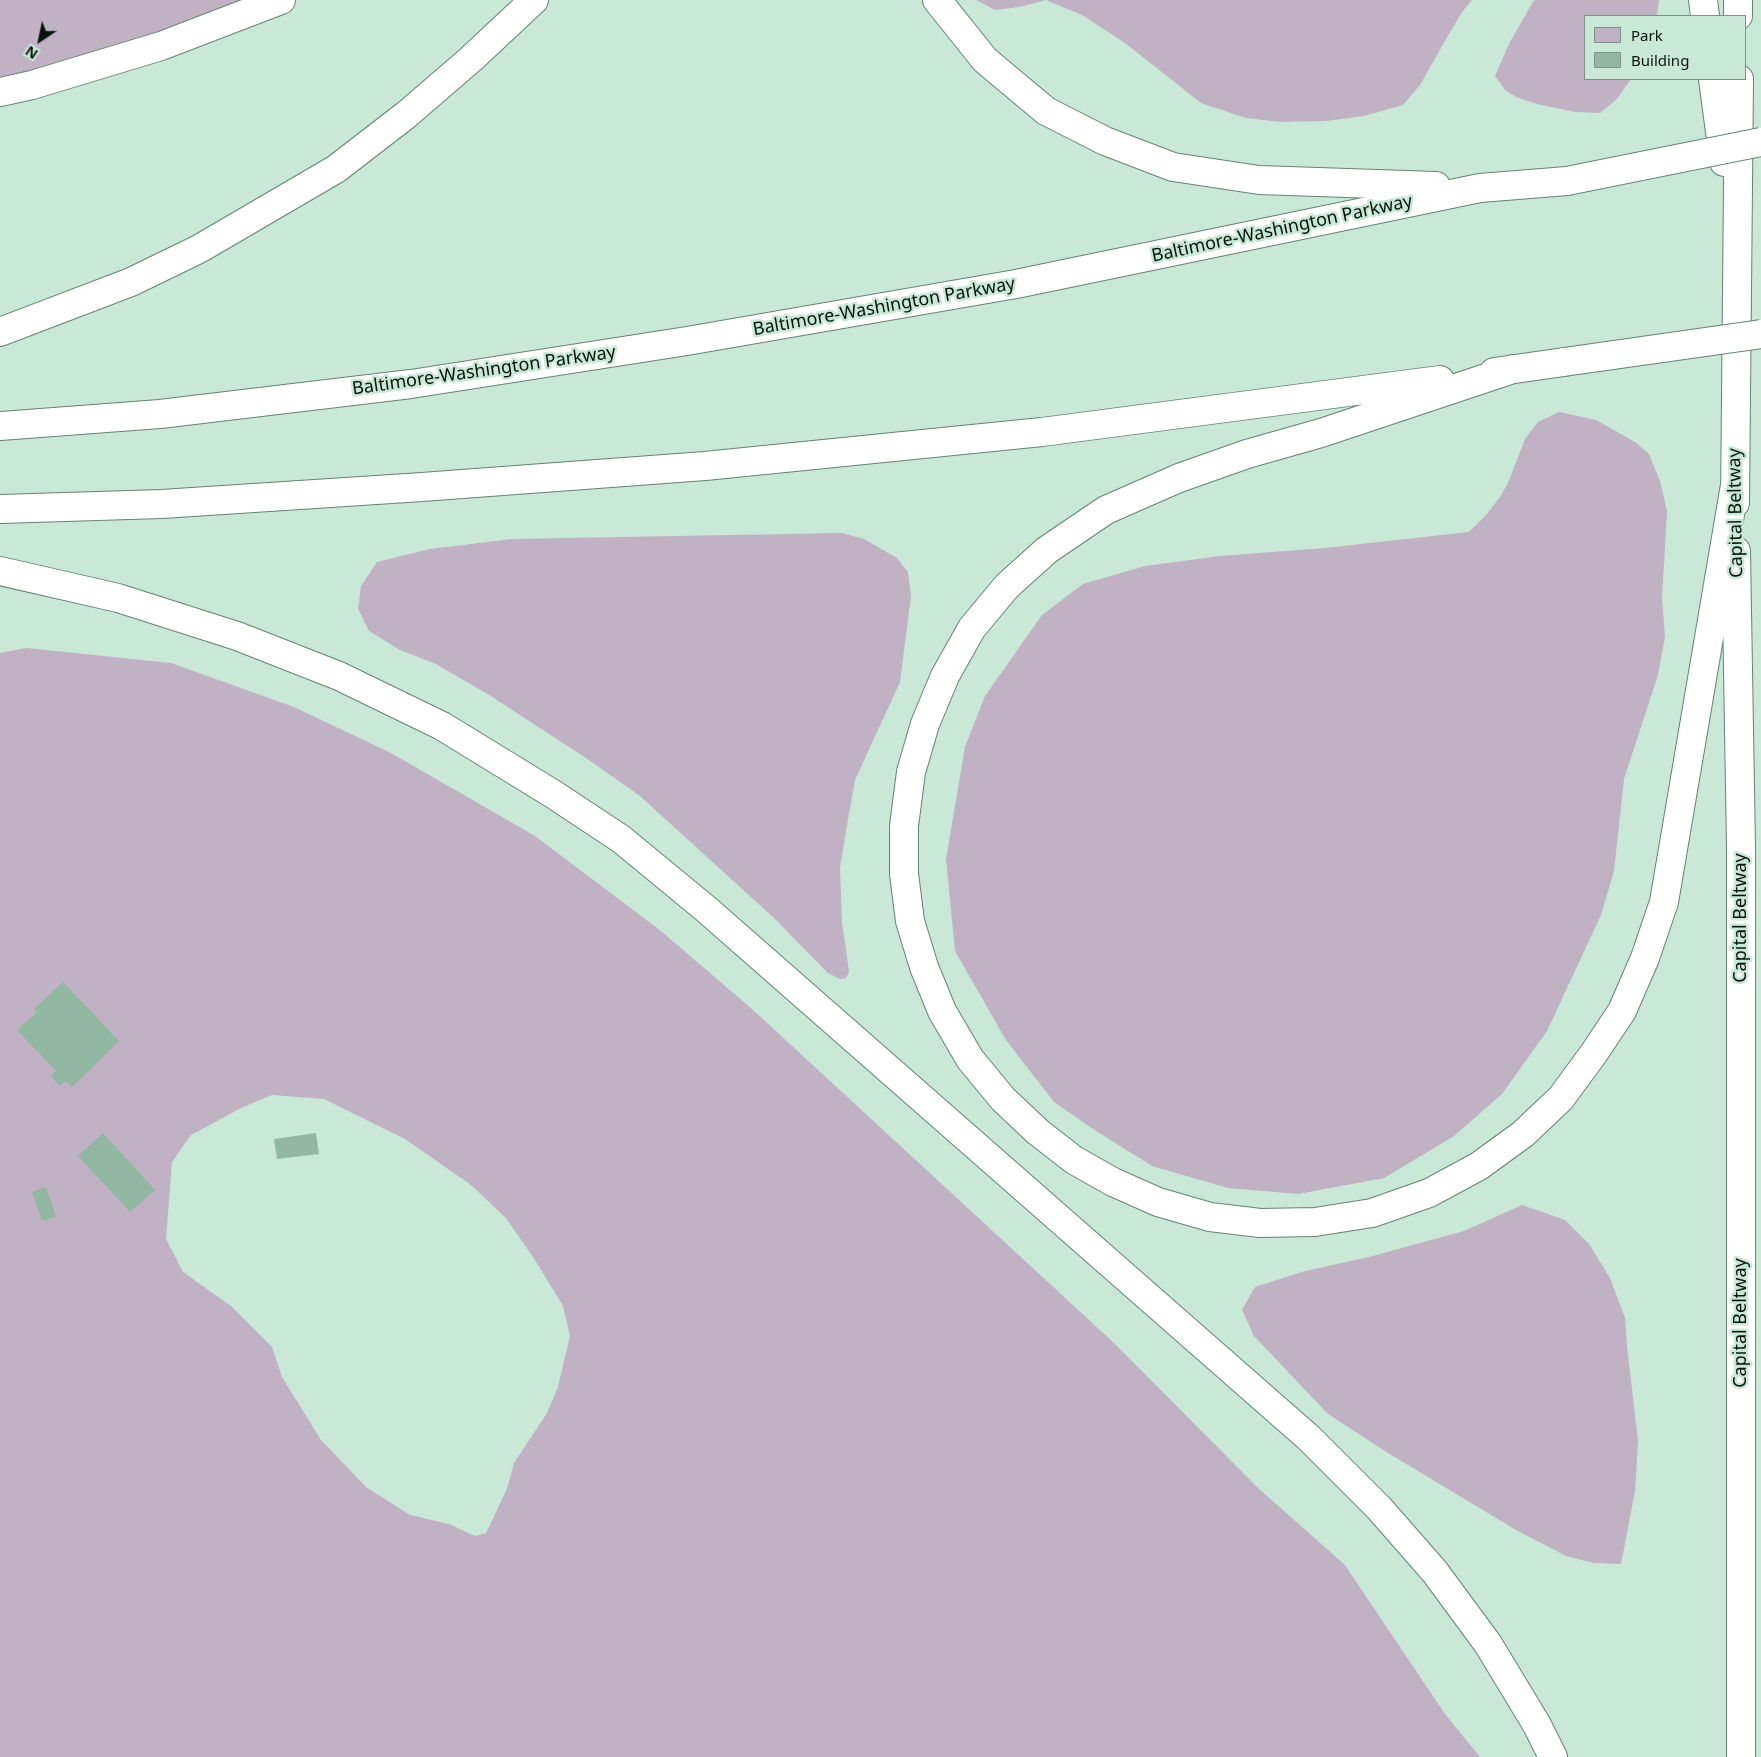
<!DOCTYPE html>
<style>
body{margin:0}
#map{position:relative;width:1761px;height:1757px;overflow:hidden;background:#c9e8d7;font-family:"Noto Sans",sans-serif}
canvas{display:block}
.legend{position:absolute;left:1584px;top:15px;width:162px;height:65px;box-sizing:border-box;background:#c9e8d7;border:1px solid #7c9386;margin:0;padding:6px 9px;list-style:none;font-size:15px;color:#08130d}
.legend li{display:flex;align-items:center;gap:10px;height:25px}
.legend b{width:25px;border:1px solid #7c9386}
.north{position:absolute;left:15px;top:15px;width:50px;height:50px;-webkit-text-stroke:4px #c9e8d7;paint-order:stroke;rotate:214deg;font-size:14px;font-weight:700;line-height:20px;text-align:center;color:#08130d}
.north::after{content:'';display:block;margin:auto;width:18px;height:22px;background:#08130d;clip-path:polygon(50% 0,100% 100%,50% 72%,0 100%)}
</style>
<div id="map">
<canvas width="1761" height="1757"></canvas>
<ul class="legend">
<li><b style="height:14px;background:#c0b1c3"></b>Park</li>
<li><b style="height:14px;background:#92b7a3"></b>Building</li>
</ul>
<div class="north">N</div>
</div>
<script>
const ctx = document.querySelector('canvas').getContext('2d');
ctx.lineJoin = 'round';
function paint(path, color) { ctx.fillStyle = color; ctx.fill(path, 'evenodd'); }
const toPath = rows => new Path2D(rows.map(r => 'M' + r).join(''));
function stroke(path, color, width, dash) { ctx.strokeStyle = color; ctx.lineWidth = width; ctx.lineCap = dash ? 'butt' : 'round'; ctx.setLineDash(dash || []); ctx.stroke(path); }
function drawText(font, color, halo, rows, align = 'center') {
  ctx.font = font + ' "Noto Sans",sans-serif'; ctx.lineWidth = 5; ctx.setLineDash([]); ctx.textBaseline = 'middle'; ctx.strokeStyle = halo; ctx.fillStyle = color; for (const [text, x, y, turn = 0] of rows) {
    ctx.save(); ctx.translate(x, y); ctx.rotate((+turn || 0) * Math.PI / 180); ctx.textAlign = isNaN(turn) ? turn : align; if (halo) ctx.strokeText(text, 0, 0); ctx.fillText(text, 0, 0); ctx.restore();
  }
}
paint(toPath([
 [0,0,281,0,0,92],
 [976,0,1472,0,1462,12,1449,34,1420,85,1403,105,1364,116,1326,121,1281,122,1246,118,1201,103,1125,43,1082,15,1046,0,1019,7,995,10],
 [1534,0,1659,0,1657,16,1585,16,1585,79,1631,79,1617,99,1600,113,1575,112,1537,104,1516,97,1505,90,1495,76,1509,44],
 [1559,412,1596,420,1635,442,1649,454,1660,481,1667,511,1662,599,1665,637,1658,675,1624,779,1614,871,1601,915,1547,1031,1502,1094,1454,1136,1384,1178,1298,1194,1228,1188,1152,1166,1093,1129,1054,1102,1006,1040,955,951,946,859,965,747,985,696,1042,615,1083,584,1145,566,1220,556,1325,548,1469,532,1487,514,1500,497,1508,483,1525,439,1538,422],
 [842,533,864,539,897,558,908,572,911,596,900,682,855,780,847,825,840,868,842,922,849,972,846,978,840,979,828,973,774,918,640,796,586,758,486,693,436,664,400,650,369,631,358,609,361,586,377,562,430,549,512,539],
 [26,648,171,663,294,707,391,753,535,836,661,931,752,1009,1114,1343,1258,1488,1345,1565,1445,1714,1480,1757,0,1757,0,653],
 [272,1095,324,1099,405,1139,471,1185,506,1218,535,1260,563,1306,570,1336,558,1387,547,1413,514,1463,507,1489,486,1533,475,1536,449,1524,410,1515,366,1487,321,1440,282,1377,272,1347,231,1306,183,1272,166,1239,172,1162,191,1135,241,1108],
 [1522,1205,1565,1220,1589,1244,1610,1278,1625,1318,1627,1346,1638,1441,1635,1491,1621,1564,1594,1563,1566,1556,1516,1530,1388,1453,1328,1414,1254,1336,1242,1310,1255,1287,1305,1271,1369,1257,1464,1231]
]), '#c0b1c3');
paint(toPath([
 [63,982,119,1041,72,1087,66,1081,60,1086,51,1076,56,1071,17,1030,37,1012,34,1009],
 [103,1133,155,1190,130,1212,78,1156],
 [316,1133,319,1154,277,1159,274,1139],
 [46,1187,56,1217,42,1221,32,1192]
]), '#92b7a3');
const highway = toPath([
 [937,0,985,60,1046,111,1105,141,1173,167,1259,180,1436,186],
 [1703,0,1705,16],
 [1738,0,1738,16],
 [1713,79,1724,162],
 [0,92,32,85,161,46,281,0],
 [0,332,131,282,199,249,336,169,406,115,471,59,534,0],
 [1513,369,1321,433,1247,454,1179,478,1106,510,1047,550,1007,586,972,628,945,676,925,724,911,772,904,826,904,874,910,921,924,967,942,1011,970,1059,1003,1099,1038,1132,1074,1160,1113,1182,1158,1202,1210,1217,1260,1223,1315,1222,1372,1213,1429,1193,1479,1166,1523,1134,1561,1098,1594,1053,1622,1011,1645,958,1664,902,1735,485],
 [1494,372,1564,362],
 [0,426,160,414,411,384,687,341,1016,284,1480,188,1567,181],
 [1735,503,1739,79],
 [0,509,162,504,422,487,705,466,1042,432,1440,380],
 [1736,551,1741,848,1741,1757],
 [0,571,118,598,237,636,339,676,442,726,553,794,621,839,706,909,1309,1438,1379,1508,1435,1572,1488,1644,1537,1725,1553,1757]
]);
stroke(highway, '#668373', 30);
stroke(highway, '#fff', 28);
const highwayBridge = toPath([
 [1567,181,1761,142],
 [1564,362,1761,334]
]);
stroke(highwayBridge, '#668373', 30, []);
stroke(highwayBridge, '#fff', 28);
drawText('18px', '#08130d', '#c9e8d7', [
 ["Baltimore-Washington Parkway",1282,229,-12],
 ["Baltimore-Washington Parkway",884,307,-10],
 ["Baltimore-Washington Parkway",484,371,-8],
 ["Capital Beltway",1736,513,-91],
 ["Capital Beltway",1741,918,-90],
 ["Capital Beltway",1741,1323,-90]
]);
</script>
